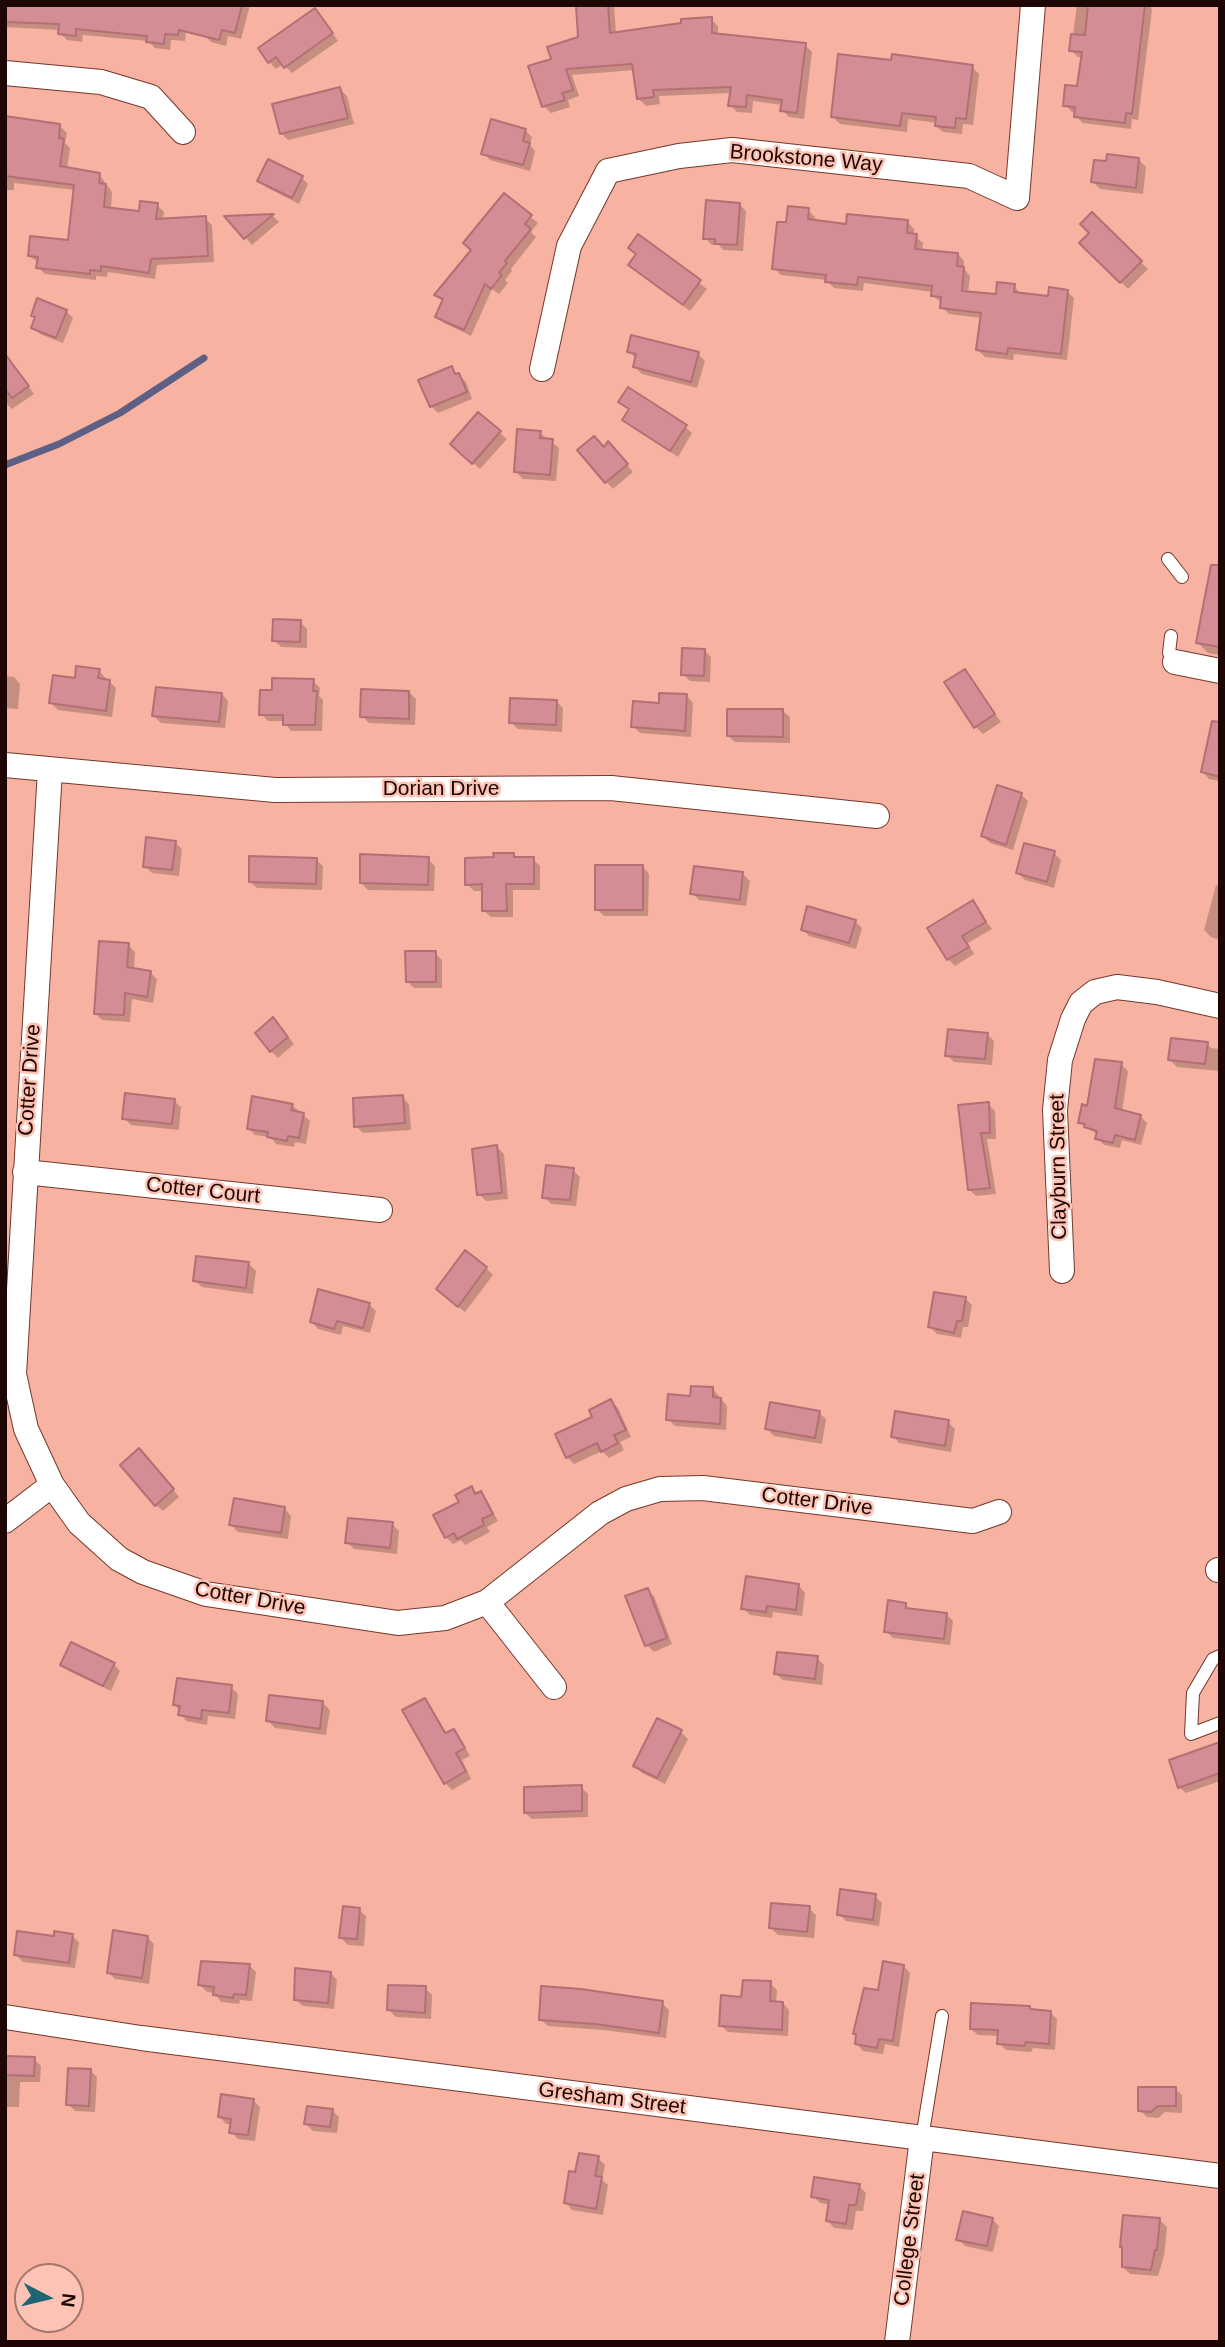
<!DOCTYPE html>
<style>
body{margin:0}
#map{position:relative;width:1225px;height:2347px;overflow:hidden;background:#f8b2a1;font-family:Arial,sans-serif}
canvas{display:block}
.frame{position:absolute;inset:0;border:7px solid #1d0603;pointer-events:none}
.north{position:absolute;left:14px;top:2263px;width:70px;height:70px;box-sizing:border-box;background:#fdc3b5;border:2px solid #a3776e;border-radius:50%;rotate:97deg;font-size:19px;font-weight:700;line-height:28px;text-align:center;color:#1d0603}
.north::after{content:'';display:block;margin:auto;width:24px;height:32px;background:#1d6573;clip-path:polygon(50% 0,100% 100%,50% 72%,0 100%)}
</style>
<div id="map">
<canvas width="1225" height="2347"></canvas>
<div class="frame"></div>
<div class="north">N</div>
</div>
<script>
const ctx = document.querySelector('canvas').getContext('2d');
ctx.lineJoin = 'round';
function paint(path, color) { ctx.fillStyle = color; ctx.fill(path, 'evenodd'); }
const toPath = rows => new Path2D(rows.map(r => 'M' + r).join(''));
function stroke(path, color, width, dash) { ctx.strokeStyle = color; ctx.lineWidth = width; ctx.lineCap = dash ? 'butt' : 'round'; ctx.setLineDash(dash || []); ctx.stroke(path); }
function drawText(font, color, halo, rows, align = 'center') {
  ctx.font = font + ' Arial,sans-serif'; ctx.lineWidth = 5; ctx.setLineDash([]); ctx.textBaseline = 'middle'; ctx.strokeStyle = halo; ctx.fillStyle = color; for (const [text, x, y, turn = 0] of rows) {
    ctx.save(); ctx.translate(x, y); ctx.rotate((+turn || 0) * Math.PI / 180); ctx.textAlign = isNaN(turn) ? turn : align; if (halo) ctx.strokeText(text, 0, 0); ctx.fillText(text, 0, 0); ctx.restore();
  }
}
paint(toPath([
 [5,5,188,5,185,41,171,40,170,50,155,48,148,41,83,35,82,42,67,40,60,33,60,30,5,27],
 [212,5,250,5,241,39,228,36,226,46,211,42,204,35],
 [578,5,614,5,616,34,711,19,718,26,718,36,805,45,812,52,804,119,789,117,782,110,783,105,753,101,752,113,737,112,730,105,732,93,659,96,660,104,646,106,639,99,635,70,572,75,579,96,568,100,570,107,551,113,544,106,553,60,580,38],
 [1077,5,1150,5,1152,10,1138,120,1132,119,1131,129,1083,123,1076,116,1076,112,1072,112,1065,105,1079,88,1083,58,1078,57,1071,50],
 [321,17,338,41,292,73,283,64,276,69,269,62],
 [972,67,979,74,973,125,963,124,962,134,943,132,936,126,937,123,908,119,907,132,840,124,833,117],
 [340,89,347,96,354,124,288,140,281,133],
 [5,115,12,119,60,126,67,133,65,143,70,148,67,169,99,174,112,192,111,209,141,213,157,205,164,212,163,220,205,218,212,225,214,262,157,265,155,279,108,272,107,277,96,276,96,280,45,274,38,267,39,263,29,256,70,242,75,190,14,183,14,190,5,190],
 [525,130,532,137,530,145,535,151,530,171,490,160,483,153],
 [1139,160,1146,167,1143,194,1100,189,1093,182],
 [302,178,308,184,299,204,266,187,259,181],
 [504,196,538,223,531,232,536,237,511,269,512,271,505,280,508,283,499,294,492,289,471,336,444,323,437,316,443,302,436,295,473,251],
 [739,204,746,211,743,251,723,250,719,245,712,245,705,238],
 [808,210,815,217,814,222,848,226,908,222,914,229,914,235,923,243,922,251,958,254,964,261,964,269,970,276,968,293,997,296,1014,286,1021,294,1049,298,1067,291,1074,298,1067,360,1014,354,1013,360,985,357,978,350,982,318,949,314,942,307,942,303,933,296,933,292,864,283,863,291,834,288,826,280,781,275,774,268,788,224],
 [1092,214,1148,269,1128,289,1082,243,1091,233],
 [273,216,279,222,252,245,228,217],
 [638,237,707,289,690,311,630,265,637,256,630,248],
 [66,311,73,318,63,343,40,334,33,328,36,319,33,315],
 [629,351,698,354,705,361,697,388,642,374,635,367,635,358],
 [5,358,13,364,34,394,12,409,5,402],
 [451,368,466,382,472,399,438,413,431,406],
 [621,402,685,427,692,433,678,457,631,427,624,420,630,410],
 [478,415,507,439,480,469,452,444],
 [540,433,559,448,556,481,523,479,516,472],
 [605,450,615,450,633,472,613,489,579,451],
 [1213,564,1220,565,1220,655,1208,653,1197,642],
 [300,622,307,629,307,648,281,647,274,640],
 [704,650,711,657,710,682,690,681,683,674],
 [99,671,106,678,105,681,109,681,116,688,112,717,58,710,51,703,76,680],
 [964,671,1001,722,983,734,976,727],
 [5,676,14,677,20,684,18,709,5,708],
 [313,681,320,688,319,696,323,700,322,731,291,731,284,721,268,721,261,714,274,692],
 [409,692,416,699,415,725,369,723,362,716],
 [222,694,228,701,225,728,161,723,154,716],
 [687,696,693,703,691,737,640,733,633,726,661,705],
 [556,701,563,708,562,732,518,729,511,722],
 [783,711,790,717,790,743,735,742,728,736],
 [1220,730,1220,781,1209,779,1203,772],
 [1021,794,1028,801,1013,850,990,843,983,836],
 [175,843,182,849,179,876,152,873,145,866],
 [1054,853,1061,860,1054,888,1025,880,1018,873],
 [513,855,517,859,533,859,540,866,540,890,513,890,513,917,491,917,484,911,483,891,474,891,467,884,495,859],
 [428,859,435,866,434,891,368,890,361,883],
 [316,860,323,866,322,890,257,888,250,882],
 [643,867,649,874,648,916,604,916,597,909],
 [743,874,750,881,746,906,699,900,692,893],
 [1216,885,1220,886,1220,940,1211,937,1204,930],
 [972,902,992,929,968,943,974,954,955,966,948,959],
 [855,921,862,928,856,949,809,936,803,929],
 [128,945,135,952,134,970,150,972,157,979,153,1003,132,999,130,1022,102,1020,95,1013],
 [435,953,442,960,442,988,414,988,407,981],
 [280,1026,294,1044,278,1058,271,1051],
 [987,1034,994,1041,992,1065,954,1062,947,1055],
 [1207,1043,1211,1048,1220,1049,1220,1071,1177,1067,1170,1060],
 [1121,1064,1128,1071,1122,1112,1140,1116,1147,1123,1141,1145,1122,1140,1120,1148,1104,1145,1097,1138,1098,1135,1080,1122],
 [402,1097,409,1104,411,1130,363,1133,356,1126],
 [174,1101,181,1107,179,1130,131,1125,124,1118],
 [988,1104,995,1111,996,1139,987,1139,996,1194,976,1196,969,1189,960,1107],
 [292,1105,310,1121,306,1144,295,1142,294,1147,276,1144,270,1137,255,1135,248,1128],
 [497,1147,504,1154,508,1199,486,1201,479,1194],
 [573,1170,580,1177,576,1206,551,1204,544,1197],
 [249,1264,256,1271,253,1294,202,1287,195,1281],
 [486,1268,493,1275,465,1312,445,1296],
 [965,1298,972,1305,968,1327,963,1327,961,1338,937,1334,930,1327],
 [369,1304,376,1311,370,1333,343,1326,341,1335,318,1329,312,1322],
 [713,1389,727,1406,726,1430,675,1426,668,1419,692,1398],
 [611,1401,618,1408,631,1437,620,1442,624,1450,609,1458,602,1451,574,1464,567,1457,595,1418],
 [819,1413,826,1419,822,1444,774,1436,767,1429],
 [948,1422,955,1429,951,1452,899,1443,893,1436],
 [146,1457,179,1497,163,1511,156,1505],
 [471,1488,487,1500,498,1521,487,1527,490,1532,465,1545,461,1540,453,1544,446,1537,435,1516,461,1503],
 [285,1509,291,1516,288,1539,238,1532,231,1525],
 [392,1524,399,1531,397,1554,354,1549,347,1542],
 [799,1586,805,1593,802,1616,773,1612,772,1618,750,1615,743,1608],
 [648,1590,654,1596,672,1644,654,1652,647,1645],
 [905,1604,912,1611,946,1614,953,1621,950,1645,893,1638,886,1631],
 [817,1658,824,1665,822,1685,783,1680,776,1674],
 [62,1664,114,1664,120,1671,111,1691,69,1671],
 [231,1687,238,1694,235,1719,208,1716,207,1725,186,1721,175,1705],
 [424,1700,431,1707,447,1734,453,1731,460,1738,470,1756,462,1760,471,1779,452,1790,445,1783],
 [323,1703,330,1710,326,1735,275,1728,268,1721],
 [681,1732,688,1739,665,1784,642,1773,635,1766],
 [1220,1743,1220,1781,1186,1793,1179,1787],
 [581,1787,588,1794,588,1817,532,1819,525,1813],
 [875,1896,882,1903,879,1926,846,1921,839,1914],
 [809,1908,816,1915,814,1938,778,1935,771,1928],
 [359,1910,366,1916,364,1946,348,1945,341,1938],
 [72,1936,79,1942,75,1968,23,1962,16,1955,55,1938],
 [147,1937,154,1944,149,1984,115,1979,109,1973],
 [249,1965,256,1972,252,2001,240,2000,239,2004,221,2002,215,1993,207,1992,200,1985],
 [904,1966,910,1973,899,2047,885,2044,883,2054,863,2051,857,2044,858,2036,855,2033,879,1992],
 [331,1973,337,1980,334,2009,303,2006,296,2000],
 [770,1983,777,1990,776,2003,783,2003,789,2010,788,2036,728,2032,721,2026,743,1999],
 [425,1988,432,1995,431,2019,396,2017,389,2010],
 [662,2003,669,2010,666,2038,603,2030,548,2026,541,2020],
 [1032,2011,1050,2012,1057,2019,1055,2050,1033,2048,1031,2052,1006,2050,999,2043,999,2036,978,2035,971,2029],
 [5,2058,34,2059,41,2066,40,2082,20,2082,19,2107,5,2107],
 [90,2070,97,2077,95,2112,75,2111,68,2104],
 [1176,2089,1182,2095,1182,2113,1165,2112,1158,2118,1147,2117,1140,2110],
 [253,2100,260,2107,255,2141,238,2139,231,2132,232,2124,226,2124,220,2117],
 [332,2110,339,2117,337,2133,313,2131,306,2124],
 [598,2158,605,2165,602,2180,608,2185,603,2215,572,2210,566,2203,577,2174],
 [859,2186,866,2193,863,2211,856,2211,853,2230,834,2228,828,2221,830,2205,820,2203,813,2196],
 [992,2219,999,2226,993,2252,965,2246,958,2239],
 [1160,2220,1167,2227,1164,2256,1158,2276,1130,2274,1123,2267]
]), '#0003');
stroke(toPath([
 [5,465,59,444,120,413,204,358]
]), '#5d5f85', 7);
const building = toPath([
 [5,5,242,5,235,33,222,30,219,40,179,30,178,35,165,34,164,44,146,42,147,36,76,29,76,36,58,34,59,24,5,22,5,5],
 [576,5,608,5,610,33,681,23,681,19,712,17,712,33,806,43,797,113,780,111,782,100,747,95,746,107,728,106,731,87,653,90,654,97,637,99,632,64,566,69,573,90,562,93,565,100,542,107,528,66,551,59,547,47,578,37,576,5],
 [1088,5,1145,5,1132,114,1126,113,1125,123,1074,117,1075,107,1063,106,1065,85,1077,86,1082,52,1069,51,1071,34,1085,35,1088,5],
 [315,8,333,33,284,68,276,57,268,63,258,48,315,8],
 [838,54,891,60,892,54,973,65,966,119,956,118,955,128,935,126,936,117,902,113,900,126,831,117,838,54],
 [340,87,348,118,280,134,272,104,340,87],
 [5,116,60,124,59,138,64,139,60,166,100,173,99,183,106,184,104,207,139,211,140,201,158,203,156,219,206,216,208,256,151,259,149,273,101,266,101,271,90,270,90,274,36,268,38,257,28,256,30,236,68,240,74,185,5,176,5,116],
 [491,119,526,129,523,141,530,143,523,165,481,154,491,119],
 [1107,154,1139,158,1136,188,1091,182,1094,160,1106,161,1107,154],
 [268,159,303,176,292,198,257,181,268,159],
 [504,193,532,215,525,224,531,229,505,261,507,263,499,273,502,275,491,289,485,284,464,330,435,317,443,299,434,295,471,250,463,243,504,193],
 [706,200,740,203,737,245,715,244,715,239,703,239,706,200],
 [788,206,809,208,808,219,846,224,847,214,908,220,907,233,917,234,915,249,958,253,957,266,964,267,962,291,996,294,997,282,1015,284,1014,292,1048,296,1049,287,1068,290,1061,354,1008,348,1007,354,976,350,981,313,940,308,941,297,931,296,932,286,858,277,857,285,825,282,826,275,772,269,777,222,786,222,788,206],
 [1092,212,1142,261,1120,283,1079,243,1089,233,1080,224,1092,212],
 [274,214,244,239,224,216,274,214],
 [638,234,701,280,683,305,628,265,636,254,628,248,638,234],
 [37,298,67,310,56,338,31,328,35,317,31,316,37,298],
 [631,335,699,352,691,382,633,367,636,354,627,352,631,335],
 [5,354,29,386,12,398,5,389,5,354],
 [452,366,455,374,459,373,467,392,430,407,418,380,452,366],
 [628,387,687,425,670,451,622,420,629,409,618,402,628,387],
 [478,412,501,431,472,464,450,444,478,412],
 [517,429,541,431,540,438,553,439,550,475,514,472,517,429],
 [594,436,604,447,608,441,628,464,605,483,577,450,594,436],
 [1211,565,1220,565,1220,647,1196,643,1211,565],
 [273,619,301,620,300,642,272,641,273,619],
 [682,648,705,649,704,676,681,675,682,648],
 [76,666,100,669,98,678,110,680,106,711,49,703,53,675,75,678,76,666],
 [965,669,995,714,974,728,944,682,965,669],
 [272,678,314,679,313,691,317,691,315,725,283,725,283,715,259,715,260,690,272,690,272,678],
 [156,687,222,693,219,722,152,716,156,687],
 [361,689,409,691,409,719,360,717,361,689],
 [659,693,687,694,685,731,631,727,633,701,659,703,659,693],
 [510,698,557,700,556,725,509,723,510,698],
 [727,709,783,709,783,737,727,736,727,709],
 [1212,721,1220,722,1220,777,1201,772,1212,721],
 [997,785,1022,793,1006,845,981,836,997,785],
 [146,837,176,841,172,870,143,867,146,837],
 [1024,843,1055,851,1047,882,1016,873,1024,843],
 [493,853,514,853,514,857,534,857,534,884,506,884,507,911,482,911,482,884,465,885,465,858,494,857,493,853],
 [360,854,429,857,428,885,360,883,360,854],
 [249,856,317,858,316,884,249,882,249,856],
 [595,865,643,865,643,910,595,910,595,865],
 [694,866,743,872,740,900,690,894,694,866],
 [973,900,986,922,962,936,969,947,947,960,927,928,973,900],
 [807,906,856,920,849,943,801,930,807,906],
 [99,941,129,943,127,967,151,971,147,997,125,993,124,1015,94,1014,99,941],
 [405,951,436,951,436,982,406,982,405,951],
 [273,1017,288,1037,270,1052,255,1033,273,1017],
 [948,1029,988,1033,985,1059,945,1056,948,1029],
 [1171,1038,1208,1042,1205,1064,1168,1060,1171,1038],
 [1095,1059,1122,1062,1115,1108,1141,1115,1135,1140,1115,1135,1113,1143,1095,1139,1097,1131,1084,1127,1085,1124,1078,1123,1082,1104,1087,1106,1095,1059],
 [125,1093,175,1099,172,1124,122,1119,125,1093],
 [403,1095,405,1123,354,1127,353,1098,403,1095],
 [252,1096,293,1104,291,1110,304,1113,299,1138,288,1136,287,1141,267,1137,268,1132,247,1129,252,1096],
 [989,1102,990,1133,981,1133,990,1188,968,1190,958,1105,989,1102],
 [497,1145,502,1193,477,1195,472,1149,497,1145],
 [546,1165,574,1168,570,1200,542,1198,546,1165],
 [465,1250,487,1267,458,1307,436,1289,465,1250],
 [196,1256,249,1262,246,1288,193,1281,196,1256],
 [318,1289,370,1303,363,1328,337,1321,334,1329,310,1322,318,1289],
 [934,1292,966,1297,962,1321,957,1321,954,1333,928,1327,934,1292],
 [691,1386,713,1387,713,1397,721,1398,720,1424,666,1420,668,1394,690,1396,691,1386],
 [611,1399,626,1430,614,1435,618,1443,601,1452,597,1443,566,1458,555,1434,592,1417,589,1410,611,1399],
 [770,1402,820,1411,815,1438,765,1429,770,1402],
 [895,1411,949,1420,945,1446,891,1437,895,1411],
 [139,1448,174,1489,155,1506,120,1465,139,1448],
 [472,1486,475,1494,481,1491,493,1514,482,1519,484,1525,457,1539,454,1533,445,1538,433,1515,459,1502,455,1495,472,1486],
 [234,1498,285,1507,281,1533,229,1525,234,1498],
 [348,1518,393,1522,390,1548,345,1543,348,1518],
 [746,1576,799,1584,796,1610,767,1606,766,1612,741,1609,746,1576],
 [648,1588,667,1638,645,1646,625,1596,648,1588],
 [888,1600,906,1603,906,1608,947,1613,944,1639,884,1632,888,1600],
 [71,1642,115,1663,103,1686,60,1665,71,1642],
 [777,1652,818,1656,815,1679,774,1674,777,1652],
 [177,1678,232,1685,229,1713,202,1710,201,1719,178,1715,180,1706,173,1705,177,1678],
 [269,1695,323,1701,320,1729,266,1721,269,1695],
 [425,1698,445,1733,454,1729,465,1748,456,1753,466,1771,444,1784,402,1710,425,1698],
 [657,1718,682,1730,657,1778,633,1766,657,1718],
 [1220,1742,1220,1773,1178,1788,1169,1760,1220,1742],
 [582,1785,582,1811,524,1813,524,1787,582,1785],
 [840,1889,876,1894,873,1920,837,1915,840,1889],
 [771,1903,810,1906,807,1932,769,1928,771,1903],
 [343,1906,360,1908,357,1939,339,1938,343,1906],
 [113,1930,148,1936,142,1978,107,1973,113,1930],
 [17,1931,54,1936,54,1931,73,1934,69,1963,14,1955,17,1931],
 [201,1961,250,1964,246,1995,234,1994,233,1998,213,1995,214,1987,198,1985,201,1961],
 [883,1961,904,1965,893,2041,879,2039,877,2048,855,2044,856,2034,853,2034,864,1988,878,1990,883,1961],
 [295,1968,331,1972,328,2003,294,2000,295,1968],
 [743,1980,771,1981,770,2001,783,2002,782,2030,719,2026,721,1995,741,1997,743,1980],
 [388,1985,426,1986,425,2013,387,2010,388,1985],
 [541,1986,581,1989,663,2001,659,2033,595,2024,539,2020,541,1986],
 [971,2003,1030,2006,1030,2009,1051,2011,1049,2044,1026,2042,1024,2046,997,2044,998,2030,970,2029,971,2003],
 [5,2056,35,2057,34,2076,5,2075,5,2056],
 [68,2068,91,2069,89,2106,66,2105,68,2068],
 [1138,2087,1176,2087,1176,2106,1158,2106,1151,2112,1138,2111,1138,2087],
 [221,2094,254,2099,248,2135,229,2133,231,2119,218,2117,221,2094],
 [307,2106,333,2109,330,2127,304,2124,307,2106],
 [579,2153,599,2156,595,2176,602,2177,596,2209,564,2203,569,2171,575,2172,579,2153],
 [814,2177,860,2184,856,2205,849,2205,846,2224,826,2221,829,2200,811,2197,814,2177],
 [963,2211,993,2218,987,2246,956,2240,963,2211],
 [1123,2215,1160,2218,1157,2250,1155,2250,1151,2270,1122,2267,1122,2247,1120,2247,1123,2215]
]);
paint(building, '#d48d94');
stroke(building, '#b36f75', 2);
const lane = toPath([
 [1168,559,1182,577],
 [1171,636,1169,653,1175,662],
 [1220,1656,1213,1659,1193,1693,1191,1734,1220,1723],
 [922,2138,942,2016]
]);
const street = toPath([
 [5,73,101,82,151,97,183,132],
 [542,369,569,246,608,171,679,156,732,150,969,176,1017,198,1033,5],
 [1175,662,1220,671],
 [5,765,275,790,611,788,877,816],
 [50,770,14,1374,26,1429,52,1485,79,1523,119,1559,143,1572,206,1594,398,1623,445,1618,487,1602,600,1513,626,1499,660,1489,703,1488,973,1521,999,1512],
 [25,1172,380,1210],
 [1062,1271,1055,1110,1060,1060,1073,1019,1081,1003,1095,992,1117,987,1157,992,1220,1006],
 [5,1521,52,1485],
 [1218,1570,1220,1570],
 [487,1602,554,1687],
 [5,2017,141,2038,1220,2176],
 [897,2342,922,2138]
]);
stroke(lane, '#73382b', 14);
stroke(street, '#73382b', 26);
stroke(lane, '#fff', 12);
stroke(street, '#fff', 24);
drawText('21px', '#1d0603', '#fdc3b5', [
 ["Brookstone Way",806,159,5],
 ["Dorian Drive",441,789],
 ["Cotter Drive",30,1080,-86],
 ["Clayburn Street",1059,1167,-91],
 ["Cotter Court",203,1191,6],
 ["Cotter Drive",817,1502,7],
 ["Cotter Drive",250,1599,10],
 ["Gresham Street",612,2099,7],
 ["College Street",910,2240,-83]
]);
</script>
